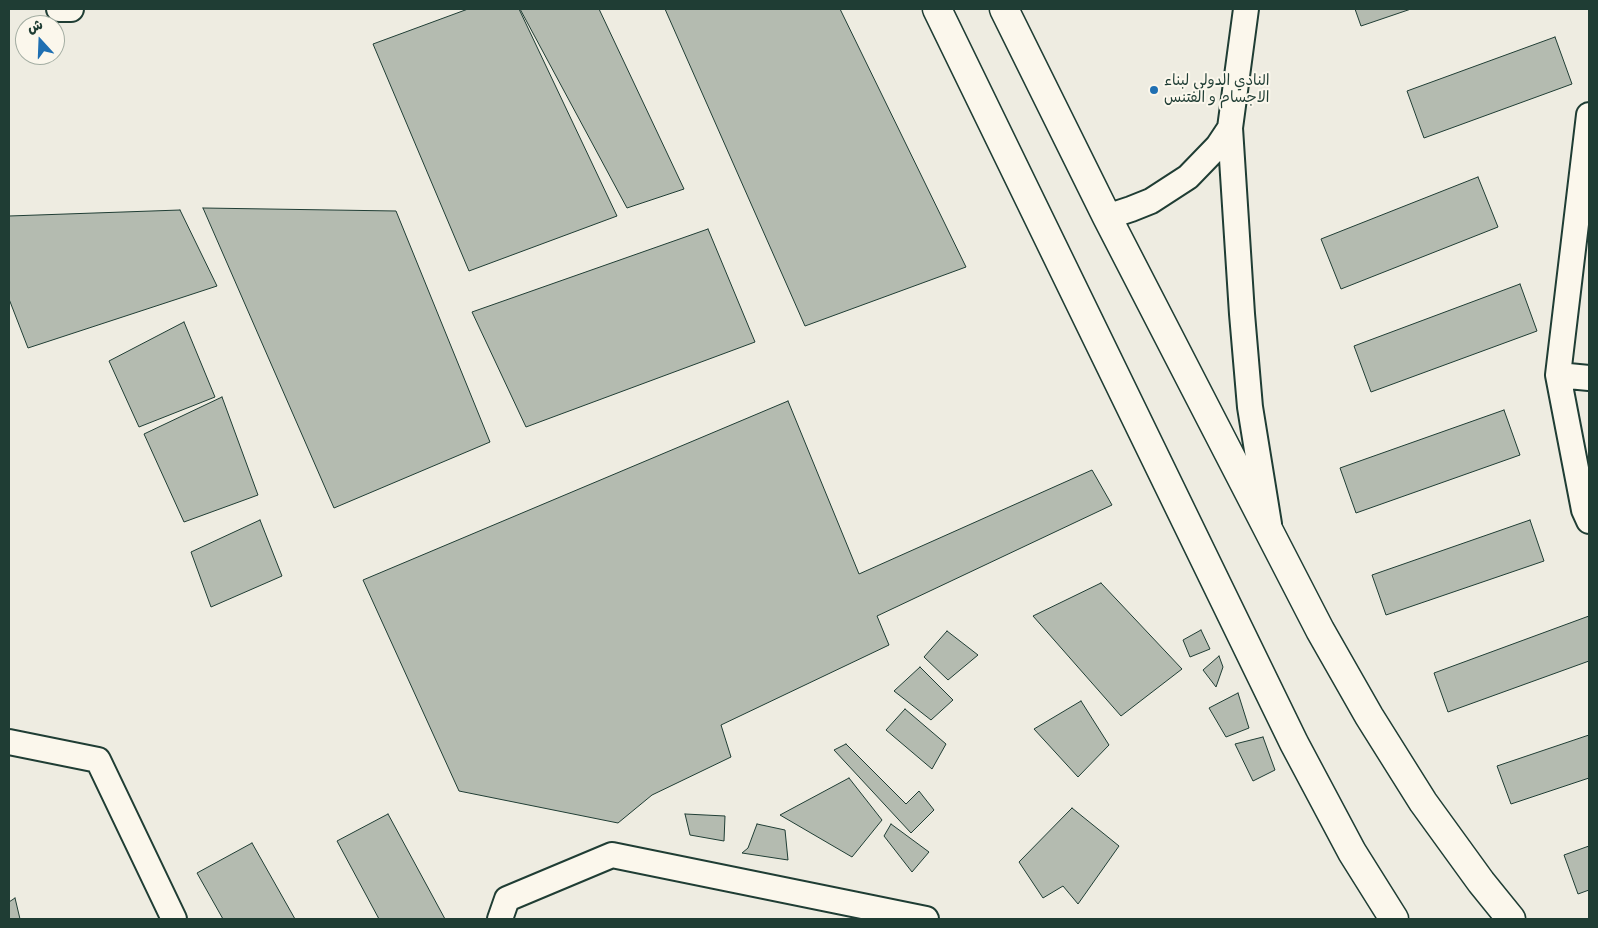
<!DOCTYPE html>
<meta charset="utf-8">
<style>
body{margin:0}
#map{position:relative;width:1598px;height:928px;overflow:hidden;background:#eeece1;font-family:Sriracha,"Playpen Sans Arabic",sans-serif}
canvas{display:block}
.frame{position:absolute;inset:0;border:10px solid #1f3d34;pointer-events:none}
.north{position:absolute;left:15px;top:15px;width:50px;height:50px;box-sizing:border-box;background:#fbf7ec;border:1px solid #a3ada2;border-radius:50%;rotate:340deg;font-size:14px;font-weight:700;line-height:20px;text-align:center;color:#1f3d34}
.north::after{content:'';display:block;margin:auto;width:18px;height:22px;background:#1f6fb2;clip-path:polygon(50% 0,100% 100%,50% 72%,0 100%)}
</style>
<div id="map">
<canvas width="1598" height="928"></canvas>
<div class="frame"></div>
<div class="north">ش</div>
</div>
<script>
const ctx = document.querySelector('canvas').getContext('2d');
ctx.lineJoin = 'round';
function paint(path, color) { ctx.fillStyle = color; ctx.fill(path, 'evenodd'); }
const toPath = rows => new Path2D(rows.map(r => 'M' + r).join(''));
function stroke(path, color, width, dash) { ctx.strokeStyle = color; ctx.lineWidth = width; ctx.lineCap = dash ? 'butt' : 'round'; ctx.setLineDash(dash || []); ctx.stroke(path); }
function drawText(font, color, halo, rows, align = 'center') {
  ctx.font = font + ' Sriracha,"Playpen Sans Arabic",sans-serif'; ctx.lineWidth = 4; ctx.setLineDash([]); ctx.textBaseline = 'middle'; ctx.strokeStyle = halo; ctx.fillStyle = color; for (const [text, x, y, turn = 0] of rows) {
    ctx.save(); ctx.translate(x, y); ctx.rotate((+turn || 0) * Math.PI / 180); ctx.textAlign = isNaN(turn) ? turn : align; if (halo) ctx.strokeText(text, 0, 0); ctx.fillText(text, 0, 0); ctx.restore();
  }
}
const building = toPath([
 [468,9,519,9,617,216,469,271,373,44,468,9],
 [520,9,599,9,684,189,627,208,520,9],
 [665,9,840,9,966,267,805,326,665,9],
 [1355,9,1411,9,1361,26,1355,9],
 [1555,37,1572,84,1424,138,1407,91,1555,37],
 [1478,177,1498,227,1341,289,1321,239,1478,177],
 [203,208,396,211,490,442,334,508,203,208],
 [180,210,217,286,28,348,9,299,9,216,180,210],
 [708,229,755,342,526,427,472,312,708,229],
 [1520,284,1537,331,1371,392,1354,346,1520,284],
 [184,322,215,397,139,427,109,361,184,322],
 [222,397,258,495,184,522,144,434,222,397],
 [788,401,859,574,1092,470,1112,505,877,616,889,645,721,725,731,757,652,795,618,823,459,791,363,580,788,401],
 [1504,410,1520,455,1356,513,1340,468,1504,410],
 [260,520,282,576,211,607,191,552,260,520],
 [1530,520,1544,561,1386,615,1372,575,1530,520],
 [1101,583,1182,669,1121,716,1033,616,1101,583],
 [1589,616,1589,661,1448,712,1434,673,1589,616],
 [1201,630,1210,649,1190,657,1183,640,1201,630],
 [947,631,978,655,948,680,924,657,947,631],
 [1219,656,1223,667,1216,687,1203,670,1219,656],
 [920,667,953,700,931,720,894,691,920,667],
 [1238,693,1249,728,1226,737,1209,708,1238,693],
 [1081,701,1109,745,1078,777,1034,729,1081,701],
 [905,709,946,744,932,769,886,730,905,709],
 [1589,735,1589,778,1511,804,1497,766,1589,735],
 [1263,737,1275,770,1253,781,1235,744,1263,737],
 [846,744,906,804,919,791,934,810,911,833,834,750,846,744],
 [849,778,882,820,852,857,780,815,849,778],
 [1072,808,1119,846,1078,904,1063,886,1043,898,1019,862,1072,808],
 [388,814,445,919,379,919,337,841,388,814],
 [685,814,725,816,724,841,690,835,685,814],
 [757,824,785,830,788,860,742,853,748,848,757,824],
 [891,824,929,852,912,872,884,836,891,824],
 [252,843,295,919,223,919,197,873,252,843],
 [1589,846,1589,890,1578,894,1564,855,1589,846],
 [15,898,20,919,9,919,9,902,15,898]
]);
paint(building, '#b4bbb0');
stroke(building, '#1f3d34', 1);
const minor = toPath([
 [59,9,71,9],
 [1246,9,1230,128,1242,314,1250,407,1269,524],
 [1589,115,1558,375,1584,510,1589,521],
 [1107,217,1131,209,1151,201,1188,177,1218,146,1230,128],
 [1558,375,1589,378],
 [9,742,98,760,174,919],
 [500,919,507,899,612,855,926,919]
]);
const major = toPath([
 [937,9,1294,743,1352,852,1394,919],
 [1004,9,1107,217,1320,630,1369,716,1423,802,1481,882,1511,919]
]);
stroke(minor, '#1f3d34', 28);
stroke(major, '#1f3d34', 31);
stroke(minor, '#fbf7ec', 24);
stroke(major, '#fbf7ec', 28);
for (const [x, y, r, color] of [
 [1154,90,5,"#1f6fb2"]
]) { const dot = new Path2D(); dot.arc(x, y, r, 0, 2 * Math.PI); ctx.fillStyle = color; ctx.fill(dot); stroke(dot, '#fbf7ec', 2); }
drawText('15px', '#1f3d34', '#fbf7ec', [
 ["النادي الدولي لبناء",1164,81],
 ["الاجسام و الفتنس",1164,98]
], 'left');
</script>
